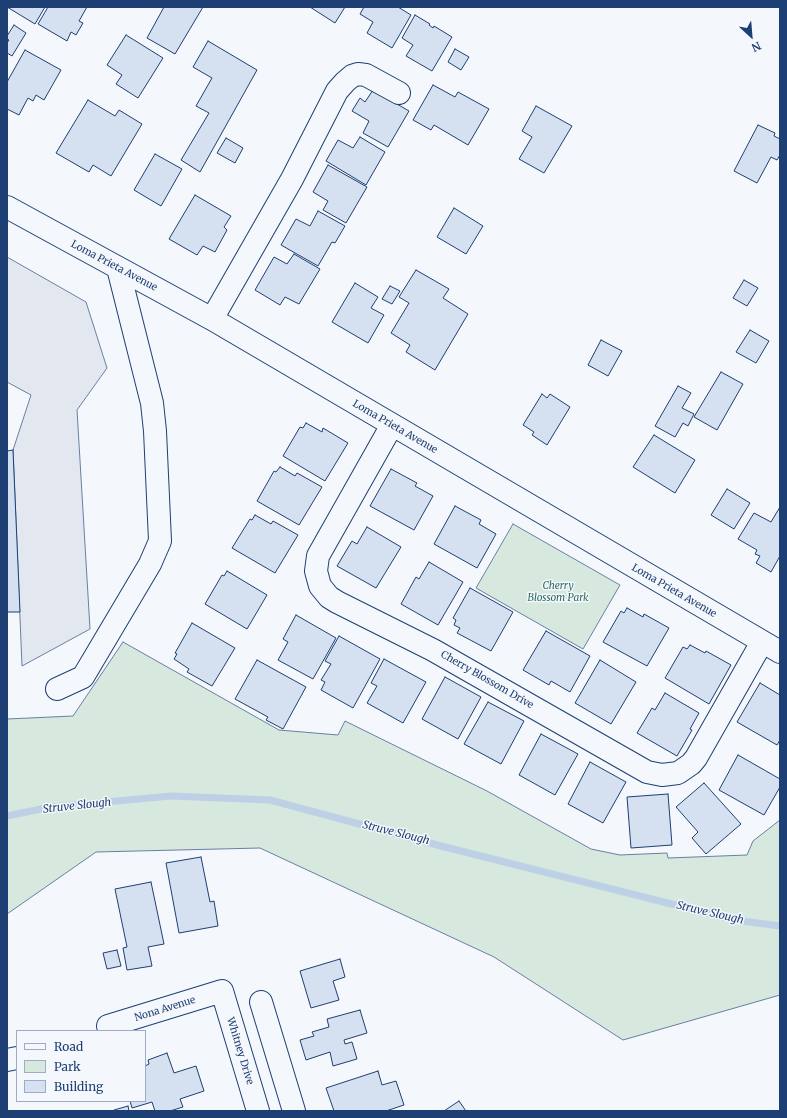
<!DOCTYPE html>
<style>
body{margin:0}
#map{position:relative;width:787px;height:1118px;overflow:hidden;background:#f4f7fb;font-family:Merriweather,serif}
canvas{display:block}
.frame{position:absolute;inset:0;border:8px solid #1d3f73;pointer-events:none}
.legend{position:absolute;left:16px;top:1030px;width:130px;height:72px;box-sizing:border-box;background:#f4f7fb;border:1px solid #9eadc5;margin:0;padding:5px 7px;list-style:none;font-size:12px;color:#1d3f73}
.legend li{display:flex;align-items:center;gap:8px;height:20px}
.legend b{width:20px;border:1px solid #9eadc5}
.north{position:absolute;left:731px;top:16px;width:40px;height:40px;-webkit-text-stroke:3px #f4f7fb;paint-order:stroke;rotate:154deg;font-size:11px;font-weight:700;line-height:16px;text-align:center;color:#1d3f73}
.north::after{content:'';display:block;margin:auto;width:14px;height:18px;background:#1d3f73;clip-path:polygon(50% 0,100% 100%,50% 72%,0 100%)}
</style>
<div id="map">
<canvas width="787" height="1118"></canvas>
<div class="frame"></div>
<ul class="legend">
<li><b style="height:5px;background:#f4f7fb"></b>Road</li>
<li><b style="height:11px;background:#d7e8df"></b>Park</li>
<li><b style="height:11px;background:#d5e0f0"></b>Building</li>
</ul>
<div class="north">N</div>
</div>
<script>
const ctx = document.querySelector('canvas').getContext('2d');
ctx.lineJoin = 'round';
function paint(path, color) { ctx.fillStyle = color; ctx.fill(path, 'evenodd'); }
const toPath = rows => new Path2D(rows.map(r => 'M' + r).join(''));
function stroke(path, color, width, dash) { ctx.strokeStyle = color; ctx.lineWidth = width; ctx.lineCap = dash ? 'butt' : 'round'; ctx.setLineDash(dash || []); ctx.stroke(path); }
function drawText(font, color, halo, rows, align = 'center') {
  ctx.font = font + ' Merriweather,serif'; ctx.lineWidth = 3; ctx.setLineDash([]); ctx.textBaseline = 'middle'; ctx.strokeStyle = halo; ctx.fillStyle = color; for (const [text, x, y, turn = 0] of rows) {
    ctx.save(); ctx.translate(x, y); ctx.rotate((+turn || 0) * Math.PI / 180); ctx.textAlign = isNaN(turn) ? turn : align; if (halo) ctx.strokeText(text, 0, 0); ctx.fillText(text, 0, 0); ctx.restore();
  }
}
const green = toPath([
 [513,524,620,585,583,649,476,588,513,524],
 [123,642,279,730,338,735,345,721,487,791,591,849,620,855,667,853,668,858,747,855,753,841,780,820,780,995,623,1040,494,957,260,848,96,852,7,914,7,719,73,716,123,642]
]);
paint(green, '#d7e8df');
stroke(green, '#687fa3', 1);
const parking = toPath([
 [7,257,86,302,107,368,77,410,90,629,22,666,13,450,31,395,7,382,7,257]
]);
paint(parking, '#e3e8f0');
stroke(parking, '#687fa3', 1);
stroke(toPath([
 [7,816,51,807,171,796,270,800,441,846,735,920,780,926]
]), '#bed0e5', 7);
const building = toPath([
 [7,7,45,7,35,24,7,7],
 [48,7,87,7,79,21,83,23,76,35,71,32,67,41,38,24,48,7],
 [164,7,203,7,175,54,147,38,164,7],
 [310,7,345,7,335,23,310,7],
 [364,7,398,7,411,15,392,48,367,33,373,22,360,14,364,7],
 [415,15,430,24,429,25,433,28,434,26,452,37,432,71,406,56,413,45,402,38,415,15],
 [14,25,26,33,12,56,7,53,7,43,9,40,7,39,7,36,14,25],
 [126,35,163,58,138,98,116,84,122,75,107,65,126,35],
 [208,41,257,70,200,172,181,160,209,113,196,106,212,78,193,67,208,41],
 [455,49,469,57,461,70,448,62,455,49],
 [25,50,61,70,44,100,36,95,33,101,28,98,19,115,7,109,7,82,25,50],
 [433,85,455,97,458,92,489,109,468,145,434,125,431,130,413,120,433,85],
 [373,90,409,111,388,147,363,133,369,121,352,111,360,98,365,102,373,90],
 [88,100,115,116,119,110,142,124,111,176,93,165,89,172,56,153,88,100],
 [536,106,572,126,544,173,519,159,532,137,522,131,536,106],
 [758,125,775,133,774,136,780,139,780,155,777,160,771,157,757,183,734,171,758,125],
 [360,137,385,152,366,185,326,161,338,140,353,148,360,137],
 [226,138,243,148,235,163,217,153,226,138],
 [155,154,182,169,161,206,134,190,155,154],
 [328,165,367,187,346,223,323,210,328,201,313,192,328,165],
 [195,195,231,216,224,227,227,230,215,252,203,246,197,255,169,239,195,195],
 [454,208,483,226,466,254,437,237,454,208],
 [318,211,345,226,335,243,332,242,318,266,281,245,296,219,310,226,318,211],
 [294,254,320,269,299,304,285,297,280,305,255,290,274,257,287,264,294,254],
 [416,270,449,289,443,298,468,314,435,370,406,352,410,345,391,333,409,303,399,297,416,270],
 [744,280,758,288,747,306,733,298,744,280],
 [355,283,378,297,371,308,384,315,368,343,332,322,355,283],
 [390,286,400,291,392,304,382,299,390,286],
 [750,330,769,341,756,363,736,352,750,330],
 [601,340,622,351,608,376,588,365,601,340],
 [721,372,743,384,717,430,694,417,721,372],
 [678,386,691,393,682,408,694,414,688,426,683,423,675,437,655,426,678,386],
 [542,394,547,398,550,394,570,407,547,445,532,435,534,432,523,425,542,394],
 [306,423,322,432,323,428,348,443,325,481,283,456,300,427,303,428,306,423],
 [654,435,695,460,675,493,633,467,654,435],
 [13,450,20,612,7,612,7,451,13,450],
 [280,467,295,476,297,473,322,487,299,525,257,501,274,471,276,472,280,467],
 [391,469,417,483,415,486,433,496,414,530,370,506,391,469],
 [727,489,750,503,734,529,711,515,727,489],
 [455,506,481,520,479,524,496,534,477,568,434,544,455,506],
 [780,507,780,556,771,572,756,563,760,556,755,554,757,550,738,539,754,513,771,522,780,507],
 [255,515,271,524,273,521,298,535,275,573,232,548,250,519,252,520,255,515],
 [367,527,401,547,376,588,337,566,352,541,357,544,367,527],
 [429,562,463,582,438,625,401,604,416,577,419,579,429,562],
 [227,571,267,595,247,629,205,604,222,575,224,576,227,571],
 [470,588,513,612,491,651,457,633,460,628,454,625,456,620,453,618,470,588],
 [627,608,643,617,644,614,669,628,647,666,603,642,621,611,624,613,627,608],
 [296,615,336,638,313,679,278,660,288,642,283,639,296,615],
 [192,623,235,648,212,686,187,672,189,669,174,659,177,654,175,653,192,623],
 [546,631,590,656,570,692,551,681,549,685,523,670,546,631],
 [339,636,380,659,353,708,321,690,325,682,321,680,331,664,325,661,339,636],
 [690,645,705,653,706,651,731,665,709,704,665,678,683,647,687,649,690,645],
 [384,659,426,682,403,723,367,703,377,686,371,683,384,659],
 [257,660,306,687,283,729,266,720,268,717,235,699,257,660],
 [600,660,636,682,611,724,575,703,600,660],
 [445,677,481,697,458,739,422,719,445,677],
 [760,683,780,695,780,740,777,745,737,722,760,683],
 [665,693,699,713,690,729,692,730,677,756,637,733,652,708,655,710,665,693],
 [488,702,524,721,501,764,464,744,488,702],
 [541,734,578,754,555,795,519,775,541,734],
 [738,755,780,779,780,787,764,815,719,790,738,755],
 [590,762,626,782,603,823,568,804,590,762],
 [704,783,741,824,706,854,692,838,698,832,676,807,704,783],
 [668,794,672,845,631,848,627,797,668,794],
 [201,857,210,902,214,901,218,926,179,933,166,863,201,857],
 [151,882,164,944,148,947,152,966,127,970,123,948,127,947,115,889,151,882],
 [117,950,121,966,107,969,103,953,117,950],
 [340,959,345,977,333,981,339,1000,311,1008,300,971,340,959],
 [360,1010,367,1033,344,1040,345,1044,352,1042,357,1059,333,1066,330,1052,306,1060,300,1040,314,1036,312,1032,329,1027,327,1019,360,1010],
 [167,1053,174,1073,196,1066,204,1091,180,1099,183,1107,170,1111,155,1111,152,1102,132,1108,130,1101,145,1101,145,1066,149,1064,148,1060,167,1053],
 [378,1071,382,1085,396,1081,404,1105,386,1111,334,1111,326,1088,378,1071],
 [459,1101,466,1111,444,1111,459,1101],
 [128,1106,129,1111,114,1111,114,1110,128,1106]
]);
paint(building, '#d5e0f0');
stroke(building, '#1d3f73', 1);
const minor = toPath([
 [7,207,212,319,780,652],
 [212,319,292,179,337,91,345,82,352,76,358,74,366,75,399,93],
 [392,425,318,556,316,571,320,586,329,597,337,602,433,650,647,772,662,775,678,773,691,764,696,758,762,642],
 [57,689,83,677,150,564,160,541,155,431,152,403,118,268],
 [261,1002,294,1111],
 [108,1026,222,991,258,1111],
 [7,1060,17,1058]
]);
stroke(minor, '#1d3f73', 24);
stroke(minor, '#f4f7fb', 22);
drawText('10px', '#1d3f73', '#f4f7fb', [
 ["Loma Prieta Avenue",114,266,28],
 ["Loma Prieta Avenue",395,427,30],
 ["Loma Prieta Avenue",674,591,30],
 ["Cherry Blossom Drive",487,680,30],
 ["Nona Avenue",165,1009,-17],
 ["Whitney Drive",240,1051,73]
]);
drawText('italic 10px', '#2c6c60', '#f4f7fb', [
 ["Cherry",558,586],
 ["Blossom Park",558,598]
]);
drawText('italic 11px', '#1d3f73', '#f4f7fb', [
 ["Struve Slough",77,806,-6],
 ["Struve Slough",396,833,14],
 ["Struve Slough",710,913,13]
]);
</script>
